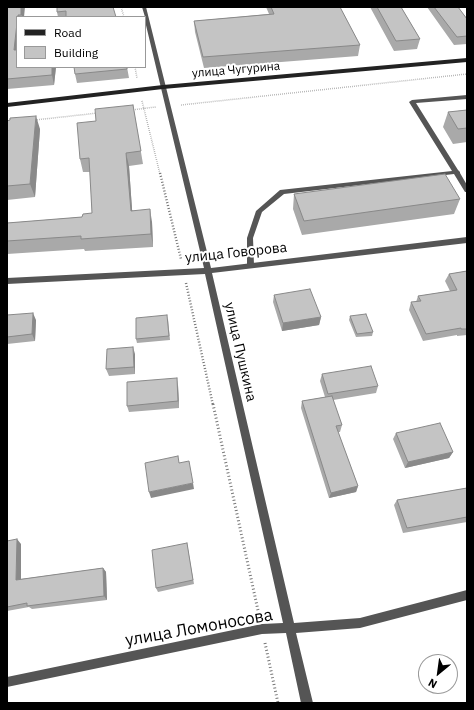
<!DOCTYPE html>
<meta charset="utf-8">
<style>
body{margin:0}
#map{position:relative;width:474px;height:710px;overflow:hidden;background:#fff;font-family:"IBM Plex Sans",sans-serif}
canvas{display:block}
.frame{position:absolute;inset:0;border:8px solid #000;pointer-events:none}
.legend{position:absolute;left:16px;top:16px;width:130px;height:52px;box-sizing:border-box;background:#fff;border:1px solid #999;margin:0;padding:5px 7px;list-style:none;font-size:12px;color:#000}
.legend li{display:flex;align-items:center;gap:8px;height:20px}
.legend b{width:20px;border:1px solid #999}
.north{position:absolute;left:418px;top:654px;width:40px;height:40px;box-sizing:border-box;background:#fff;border:1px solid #999;border-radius:50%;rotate:209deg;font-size:11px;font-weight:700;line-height:16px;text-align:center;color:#000}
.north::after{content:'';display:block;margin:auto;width:14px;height:18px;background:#000;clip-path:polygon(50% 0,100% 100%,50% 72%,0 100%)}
</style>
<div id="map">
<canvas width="474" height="710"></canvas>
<div class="frame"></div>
<ul class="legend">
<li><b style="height:5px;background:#222"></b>Road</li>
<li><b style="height:11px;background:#c4c4c4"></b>Building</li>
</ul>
<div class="north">N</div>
</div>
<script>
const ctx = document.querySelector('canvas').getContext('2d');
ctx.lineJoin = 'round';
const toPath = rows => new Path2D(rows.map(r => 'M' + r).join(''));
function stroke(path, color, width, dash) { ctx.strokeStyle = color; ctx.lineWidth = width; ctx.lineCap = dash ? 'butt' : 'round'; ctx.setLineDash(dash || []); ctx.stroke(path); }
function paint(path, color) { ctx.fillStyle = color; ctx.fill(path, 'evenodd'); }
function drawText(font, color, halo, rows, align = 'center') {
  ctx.font = font + ' "IBM Plex Sans",sans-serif'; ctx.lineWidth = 4; ctx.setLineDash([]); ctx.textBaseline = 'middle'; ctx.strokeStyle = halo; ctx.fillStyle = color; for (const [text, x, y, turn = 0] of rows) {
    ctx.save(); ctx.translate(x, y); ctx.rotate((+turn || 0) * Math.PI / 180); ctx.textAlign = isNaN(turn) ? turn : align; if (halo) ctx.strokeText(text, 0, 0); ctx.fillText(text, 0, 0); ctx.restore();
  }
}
stroke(toPath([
 [121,7,124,17],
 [135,67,137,78],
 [142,101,160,174],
 [181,105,467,74],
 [131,110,156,107],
 [35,120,98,113]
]), '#777', 1.5, [0.5, 1.5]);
stroke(toPath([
 [160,173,181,259],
 [186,283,213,405]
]), '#777', 2.5, [1, 2]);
stroke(toPath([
 [213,404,259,615],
 [265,643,278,703]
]), '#777', 3, [1, 2.5]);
paint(toPath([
 [467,95,467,99,416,103,458,170,460,172,460,173,467,185,467,192,465,192,454,174,284,194,262,212,253,238,254,265,253,267,247,267,247,238,256,211,280,190,452,171,409,102,412,100,467,95]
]), '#555');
paint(toPath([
 [142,7,146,7,211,268,467,237,467,243,212,273,294,623,360,618,467,590,467,600,360,628,296,633,313,703,301,703,286,633,262,634,7,687,7,677,262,624,283,623,205,274,7,284,7,278,204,268,145,21,145,17,142,7]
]), '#555');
paint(toPath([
 [467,58,467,62,163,89,7,107,7,103,163,85,467,58]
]), '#222');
paint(toPath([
 [7,7,24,17,17,17,17,67,56,67,54,85,7,89],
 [57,7,116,17,58,17,57,12],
 [266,7,340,7,360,45,358,56,204,68,195,32,194,21,269,14],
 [370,7,401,7,420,39,417,49,394,51],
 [427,7,458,7,467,19,467,44,454,45],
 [127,67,129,78,77,83,75,74],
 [133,105,143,164,129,166,132,210,152,222,153,247,85,251,84,249,7,254,7,223,82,217,92,213,90,172,83,172,80,159,96,121],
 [467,110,467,142,453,144,443,127,448,112],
 [7,121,40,129,35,197,7,200],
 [294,194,460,199,454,214,302,235,293,209],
 [467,271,467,335,457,336,457,335,423,341,409,310,411,302,416,302,418,296,450,291,445,281,449,274],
 [274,295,321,317,319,325,282,331,273,302],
 [7,315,36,320,35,341,7,344],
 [350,316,373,332,372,336,356,337,349,320],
 [168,319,170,340,137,343,136,339],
 [135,354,135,374,109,376,106,369],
 [322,374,378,386,376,393,333,400,342,425,340,432,338,432,358,486,356,492,329,498,301,408,302,401,325,397,320,381],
 [178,385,179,408,129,412,127,406],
 [396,433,453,452,449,458,405,468,393,439],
 [467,488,467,522,403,533,394,505,397,500],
 [7,541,21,544,21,579,103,568,106,572,107,600,32,609,29,607,7,611],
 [187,543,194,584,158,592,156,588]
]), '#a9a9a9');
paint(toPath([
 [21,7,25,7,24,17,22,17,21,15],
 [17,23,17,58,14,50],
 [52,67,56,67,54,85,52,75],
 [36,116,40,129,35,197,30,184],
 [126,153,129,166,133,223,131,211],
 [150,209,152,222,153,247,151,234],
 [33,313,36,320,35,341,32,334],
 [321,317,319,325,282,331,283,323],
 [133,347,135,354,135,374,134,367],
 [177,378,178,385,179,408,178,401],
 [453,452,449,458,405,468,408,462],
 [193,483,194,489,151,498,149,492],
 [358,486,356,492,329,498,331,493],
 [17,539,21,544,21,584,16,580],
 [103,568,106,572,107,600,104,596]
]), '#898989');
const building = toPath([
 [7,7,21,7,21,15,18,15,18,17,17,17,17,23,14,50,17,50,17,67,52,67,52,75,7,79,7,7],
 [57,7,113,7,116,17,66,17,66,11,57,12,57,7],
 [271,7,340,7,360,45,203,57,194,21,274,14,271,7],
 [377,7,401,7,420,39,396,41,377,7],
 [434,7,458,7,467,19,467,36,457,37,434,7],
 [74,67,127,67,127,69,75,74,74,67],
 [133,105,141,151,126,153,131,211,150,209,151,234,81,239,81,236,7,241,7,223,82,217,83,214,92,213,89,158,80,159,77,123,96,121,95,109,133,105],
 [467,110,467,128,458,129,448,112,467,110],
 [36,116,30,184,7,186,7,121,10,120,10,118,36,116],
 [445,174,460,199,304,221,294,194,445,174],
 [467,271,467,329,461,329,461,328,426,334,411,302,421,301,418,296,457,290,449,274,467,271],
 [310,289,321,317,283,323,274,295,310,289],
 [33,313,32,334,7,337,7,315,33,313],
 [366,314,373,332,357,334,350,316,366,314],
 [167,315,169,336,136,339,136,318,167,315],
 [133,347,134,367,106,369,107,349,133,347],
 [371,366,378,386,328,394,322,374,371,366],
 [177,378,178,401,127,406,127,382,177,378],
 [332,396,342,425,336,426,358,486,331,493,302,401,332,396],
 [440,423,453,452,408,462,396,433,440,423],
 [178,456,179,463,189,461,193,483,149,492,145,463,178,456],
 [467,488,467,517,407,528,397,500,467,488],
 [17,539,16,580,103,568,104,596,27,606,27,603,7,607,7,541,17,539],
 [187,543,193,580,156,588,152,550,187,543]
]);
paint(building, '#c4c4c4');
stroke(building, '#898989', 1);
drawText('12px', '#000', '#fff', [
 ["улица Чугурина",236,70,-5]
]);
drawText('14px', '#000', '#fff', [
 ["улица Говорова",236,253,-6],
 ["улица Пушкина",240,352,77]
]);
drawText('17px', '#000', '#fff', [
 ["улица Ломоносова",199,628,-10]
]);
</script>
